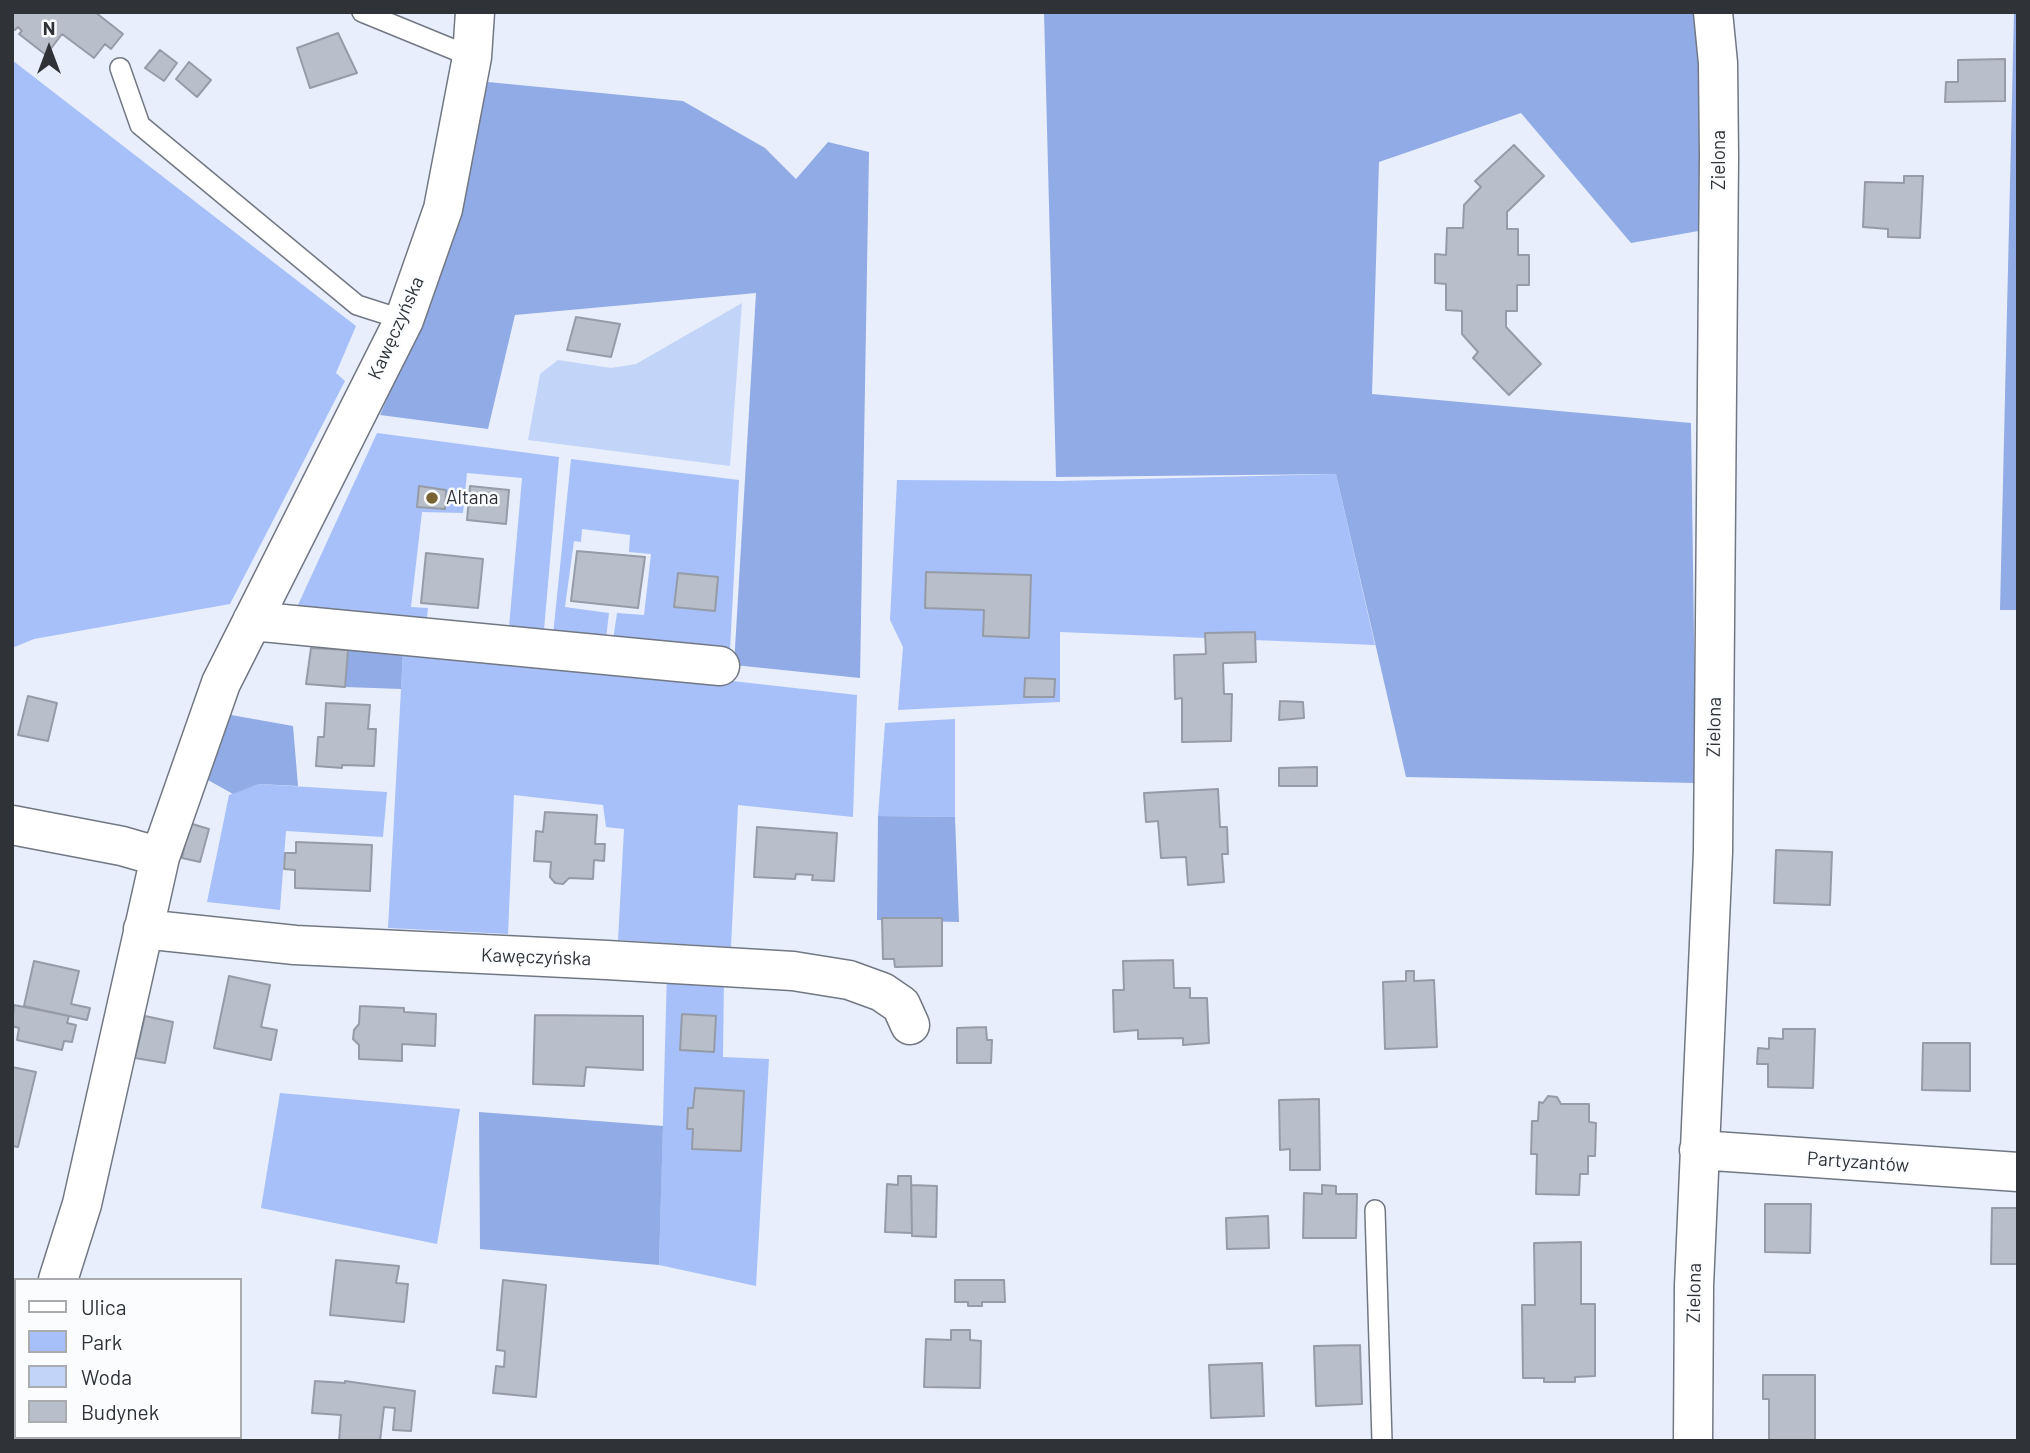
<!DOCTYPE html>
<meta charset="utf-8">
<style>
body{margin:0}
#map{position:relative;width:2030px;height:1453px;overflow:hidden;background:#e8eefb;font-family:Barlow,sans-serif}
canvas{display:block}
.frame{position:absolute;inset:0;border:14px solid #2f3237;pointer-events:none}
.legend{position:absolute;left:14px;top:1278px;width:228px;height:161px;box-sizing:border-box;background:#fafcfe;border:2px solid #a9abae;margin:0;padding:9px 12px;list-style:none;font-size:21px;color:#2f3237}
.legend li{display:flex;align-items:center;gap:14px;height:35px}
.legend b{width:35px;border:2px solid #a9abae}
.north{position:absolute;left:14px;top:14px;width:70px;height:70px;-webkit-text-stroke:5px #fafcfe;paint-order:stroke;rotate:0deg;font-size:19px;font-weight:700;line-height:28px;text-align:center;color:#2f3237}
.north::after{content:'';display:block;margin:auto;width:24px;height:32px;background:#2f3237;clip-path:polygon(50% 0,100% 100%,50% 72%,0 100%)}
</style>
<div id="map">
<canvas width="2030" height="1453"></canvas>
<div class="frame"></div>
<ul class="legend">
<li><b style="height:9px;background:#fff"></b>Ulica</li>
<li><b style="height:19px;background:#a7c0fa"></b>Park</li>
<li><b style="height:19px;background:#c3d4f9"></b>Woda</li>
<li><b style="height:19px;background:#b8beca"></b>Budynek</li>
</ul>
<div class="north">N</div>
</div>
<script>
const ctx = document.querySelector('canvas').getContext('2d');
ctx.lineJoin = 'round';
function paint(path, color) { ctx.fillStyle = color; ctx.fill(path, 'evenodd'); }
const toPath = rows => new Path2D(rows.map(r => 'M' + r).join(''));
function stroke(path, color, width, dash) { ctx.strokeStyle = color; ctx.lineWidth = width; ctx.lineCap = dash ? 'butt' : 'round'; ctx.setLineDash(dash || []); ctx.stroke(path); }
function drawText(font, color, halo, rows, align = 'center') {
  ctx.font = font + ' Barlow,sans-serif'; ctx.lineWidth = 5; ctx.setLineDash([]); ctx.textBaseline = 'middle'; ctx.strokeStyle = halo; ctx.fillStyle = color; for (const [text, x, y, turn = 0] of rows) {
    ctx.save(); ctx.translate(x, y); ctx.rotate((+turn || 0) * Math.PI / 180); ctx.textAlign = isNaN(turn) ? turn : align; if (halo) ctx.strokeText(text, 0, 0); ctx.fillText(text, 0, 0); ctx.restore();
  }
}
paint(toPath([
 [12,60,356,326,336,373,345,381,230,604,34,639,12,648],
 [377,433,559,457,544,630,509,627,522,478,467,473,463,513,422,512,411,607,428,608,427,618,297,607],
 [571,459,739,480,730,650,613,640,617,613,644,615,651,554,629,552,630,535,582,529,581,542,574,541,565,607,609,613,606,639,553,635],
 [1336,474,1375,645,1060,632,1060,702,898,710,903,647,890,620,897,480,1060,481],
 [403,652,634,670,857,695,853,817,738,805,731,947,618,940,624,829,606,827,603,805,514,795,508,934,388,928],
 [955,719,955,817,878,816,885,723],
 [259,784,387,792,383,837,286,831,280,910,207,902,229,795],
 [667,972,724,976,723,1057,769,1059,756,1286,659,1265],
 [280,1093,460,1109,437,1244,261,1208]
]), '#a7c0fa');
paint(toPath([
 [1044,12,1704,12,1704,230,1631,243,1521,113,1379,162,1372,394,1691,423,1696,783,1406,777,1336,474,1056,477],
 [2014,12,2018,12,2018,610,2000,610],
 [488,82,683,101,765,148,796,179,828,142,869,152,860,678,734,665,756,293,515,315,488,429,380,415,428,303,457,203],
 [348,650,403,652,401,689,345,687],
 [231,715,293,726,298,786,259,784,233,794,199,775],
 [878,816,955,817,959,922,877,920],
 [479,1112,663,1126,659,1265,480,1249]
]), '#91abe7');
paint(toPath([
 [742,303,730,466,528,440,540,374,558,360,611,368,636,364]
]), '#c3d4f9');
const building = toPath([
 [12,12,95,12,123,34,111,49,105,44,94,58,62,34,46,55,19,34,22,31,18,27,15,30,12,28,12,12],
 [338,33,357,73,310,88,297,48,338,33],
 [160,50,177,63,164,81,145,68,160,50],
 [2005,59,2005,101,1945,102,1946,82,1958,82,1958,60,2005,59],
 [189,62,211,80,197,97,176,79,189,62],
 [1514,145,1544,176,1507,212,1507,229,1518,229,1518,255,1529,255,1529,285,1517,285,1517,311,1506,311,1506,327,1541,364,1509,395,1473,358,1478,352,1462,334,1462,311,1446,310,1446,284,1435,283,1435,254,1446,255,1447,228,1463,228,1464,205,1481,187,1475,181,1514,145],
 [1904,176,1923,176,1920,238,1888,237,1888,229,1863,227,1865,182,1904,183,1904,176],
 [576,317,620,324,611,357,567,350,576,317],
 [419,486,446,490,445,509,417,507,419,486],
 [470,486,509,490,506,524,467,520,470,486],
 [577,551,645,557,638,608,571,601,577,551],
 [426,553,483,559,478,608,421,603,426,553],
 [926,572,1031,575,1029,638,983,636,984,610,925,608,926,572],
 [678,573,718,577,715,611,674,607,678,573],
 [1255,632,1256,662,1223,663,1224,694,1232,694,1231,741,1182,742,1182,698,1175,699,1174,655,1206,654,1205,633,1255,632],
 [311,648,348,650,345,687,306,684,311,648],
 [1025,678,1055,679,1054,697,1024,697,1025,678],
 [28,696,57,703,48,741,18,735,28,696],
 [1280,701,1303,702,1304,718,1279,720,1280,701],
 [326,703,370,705,368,729,376,729,374,766,342,765,342,768,316,766,318,737,324,737,326,703],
 [1317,767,1317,786,1279,786,1279,768,1317,767],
 [1218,789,1220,827,1227,827,1228,854,1222,854,1224,882,1188,885,1186,857,1161,858,1158,821,1146,822,1144,793,1218,789],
 [545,812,597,815,595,844,605,844,604,861,594,860,593,879,569,878,563,884,555,883,550,877,551,862,534,861,536,831,543,832,545,812],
 [189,823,209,829,200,862,182,858,189,823],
 [757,827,837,833,834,881,812,880,813,875,796,874,795,879,754,877,757,827],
 [296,842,372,845,370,891,295,888,295,870,284,869,285,853,296,853,296,842],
 [1776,850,1832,852,1830,905,1774,903,1776,850],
 [882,918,942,918,942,966,895,967,894,959,883,959,882,918],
 [1173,960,1174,988,1190,988,1190,998,1207,998,1209,1043,1183,1045,1183,1038,1138,1039,1138,1030,1114,1032,1113,990,1124,990,1123,961,1173,960],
 [34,961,79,971,71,1004,90,1008,87,1020,24,1006,34,961],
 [1406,971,1414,971,1414,981,1434,980,1437,1047,1385,1049,1383,982,1406,981,1406,971],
 [229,976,270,985,261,1027,277,1030,271,1060,214,1048,229,976],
 [14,1005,69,1016,67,1023,76,1025,72,1042,64,1041,62,1050,17,1040,19,1028,12,1026,14,1005],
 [360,1006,404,1008,404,1012,436,1014,435,1046,402,1044,402,1061,359,1059,359,1045,353,1039,354,1030,359,1024,360,1006],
 [682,1014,716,1016,714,1052,680,1050,682,1014],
 [535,1015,643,1016,643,1070,586,1067,584,1086,533,1084,535,1015],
 [145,1016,173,1022,165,1063,135,1058,145,1016],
 [986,1027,987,1040,992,1040,991,1063,957,1063,957,1028,986,1027],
 [1783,1029,1815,1029,1813,1088,1768,1087,1768,1064,1757,1064,1758,1048,1769,1049,1769,1038,1783,1039,1783,1029],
 [1923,1043,1970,1043,1970,1091,1922,1090,1923,1043],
 [12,1067,36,1072,18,1147,12,1146,12,1067],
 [695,1088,744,1091,741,1151,692,1149,693,1129,687,1129,688,1108,693,1108,695,1088],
 [1548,1096,1557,1097,1561,1104,1589,1104,1589,1122,1596,1123,1595,1156,1588,1156,1588,1174,1580,1174,1579,1195,1536,1194,1537,1154,1531,1154,1532,1121,1538,1121,1539,1102,1543,1103,1548,1096],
 [1319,1099,1320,1170,1290,1170,1290,1149,1280,1150,1279,1100,1319,1099],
 [898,1176,911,1176,912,1233,885,1232,887,1184,898,1185,898,1176],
 [911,1185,937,1186,936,1237,912,1236,911,1185],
 [1322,1185,1336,1186,1336,1194,1357,1194,1356,1238,1303,1238,1304,1193,1322,1194,1322,1185],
 [1765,1204,1811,1204,1810,1253,1765,1252,1765,1204],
 [1992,1208,2018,1208,2018,1264,1991,1264,1992,1208],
 [1268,1216,1269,1248,1227,1249,1226,1218,1268,1216],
 [1581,1242,1581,1304,1595,1304,1595,1376,1575,1377,1575,1382,1544,1382,1544,1378,1523,1378,1522,1305,1535,1305,1534,1243,1581,1242],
 [336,1260,399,1266,396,1283,408,1284,404,1322,330,1315,336,1260],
 [503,1280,546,1285,536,1397,493,1393,496,1366,504,1367,505,1351,497,1350,503,1280],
 [955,1280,1004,1280,1005,1302,982,1302,982,1306,968,1306,968,1302,955,1302,955,1280],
 [951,1330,970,1330,970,1340,981,1341,980,1388,924,1387,926,1339,951,1340,951,1330],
 [1360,1345,1362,1404,1316,1406,1314,1346,1360,1345],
 [1262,1363,1264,1416,1211,1418,1209,1365,1262,1363],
 [1763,1375,1815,1375,1815,1441,1769,1441,1769,1399,1763,1399,1763,1375],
 [315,1381,345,1383,345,1381,415,1391,411,1431,393,1430,395,1408,384,1407,380,1441,339,1441,341,1415,312,1413,315,1381]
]);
paint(building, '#b8beca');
stroke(building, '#969ca7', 2);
const service = toPath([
 [362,12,472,57],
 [120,68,140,125,357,305,404,320],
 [1375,1210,1382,1441]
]);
const minor = toPath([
 [252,621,720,666],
 [12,825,122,846,160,857],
 [143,929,295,945,607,960,793,971,849,980,882,992,901,1005,910,1025],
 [1699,1150,2018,1172],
 [58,1280,82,1204,160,857,221,683,404,320,443,209,472,57,475,12],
 [12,1429,16,1420],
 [1693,1441,1694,1286,1713,852,1719,157,1718,63,1713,12]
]);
stroke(service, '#727883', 22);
stroke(minor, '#727883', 41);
stroke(service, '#fff', 19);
stroke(minor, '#fff', 38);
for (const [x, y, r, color] of [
 [432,498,7,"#796333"]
]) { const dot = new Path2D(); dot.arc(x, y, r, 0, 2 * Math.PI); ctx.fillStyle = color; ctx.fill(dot); stroke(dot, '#fafcfe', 2.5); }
drawText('19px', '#2f3237', '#fafcfe', [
 ["Zielona",1719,160,-90],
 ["Kawęczyńska",396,328,-66],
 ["Zielona",1714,727,-89],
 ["Kawęczyńska",536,957,2],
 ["Partyzantów",1858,1162,4],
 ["Zielona",1694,1293,-89]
]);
drawText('19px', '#2f3237', '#fafcfe', [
 ["Altana",446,498]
], 'left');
</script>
